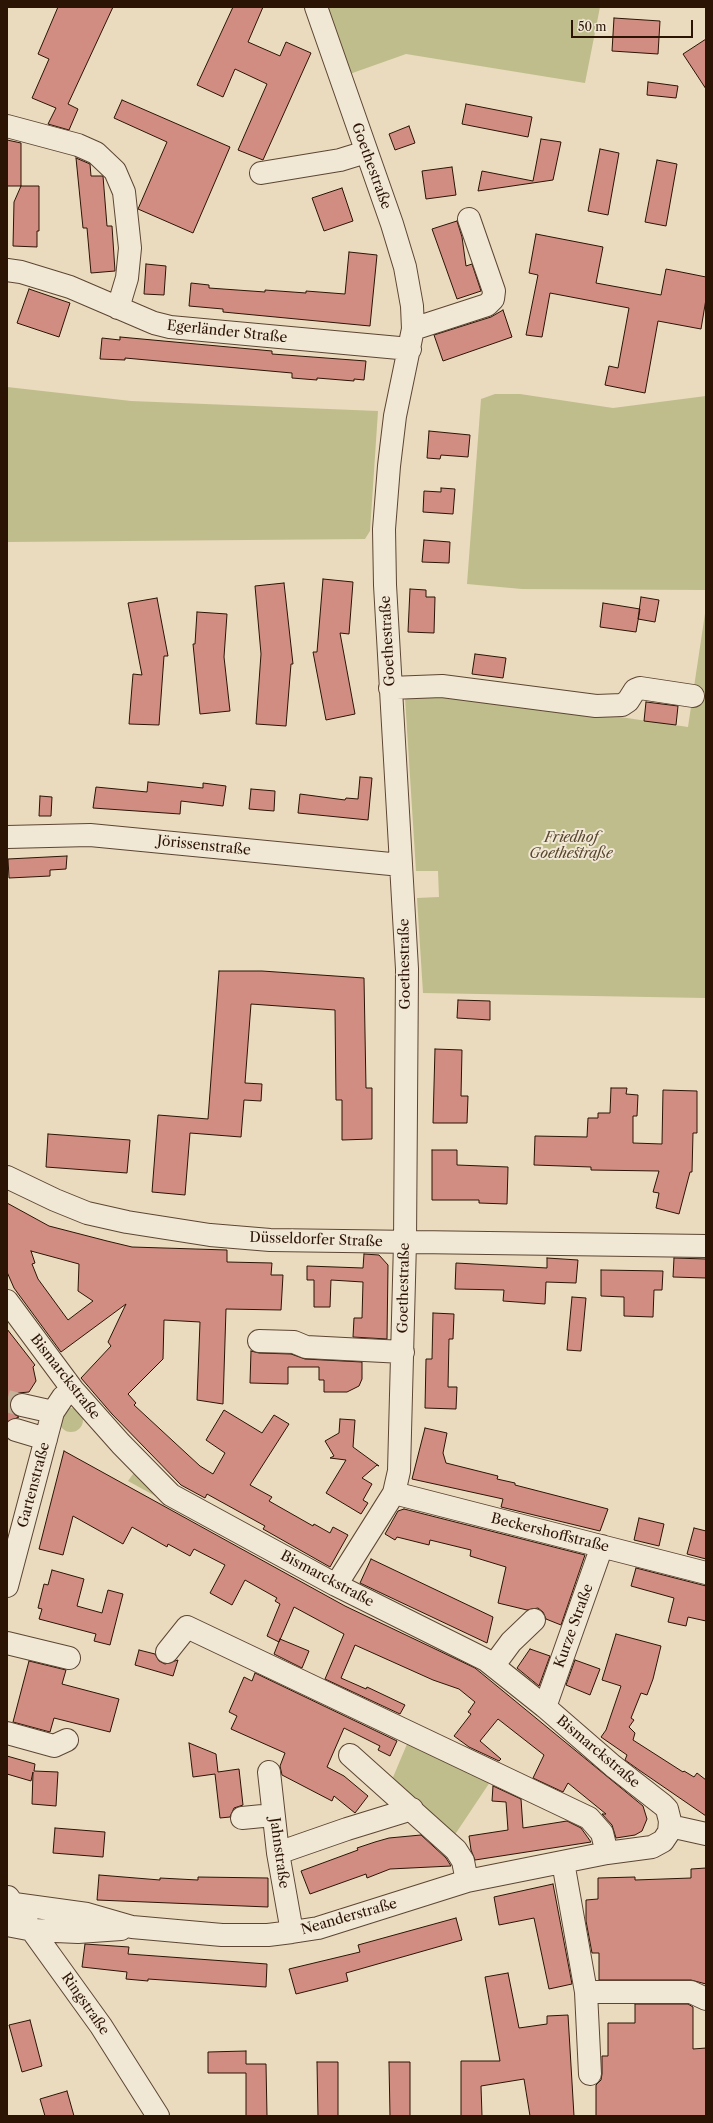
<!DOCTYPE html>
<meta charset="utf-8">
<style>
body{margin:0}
#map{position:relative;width:713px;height:2123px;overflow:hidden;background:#eadabe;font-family:"Libre Caslon Text",serif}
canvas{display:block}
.frame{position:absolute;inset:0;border:8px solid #2c1405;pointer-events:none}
.scale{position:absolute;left:571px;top:20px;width:122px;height:18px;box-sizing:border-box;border:2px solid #2c1405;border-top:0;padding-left:5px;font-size:12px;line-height:14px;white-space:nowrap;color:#2c1405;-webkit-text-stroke:3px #f1e7d5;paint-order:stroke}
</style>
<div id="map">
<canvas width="713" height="2123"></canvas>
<div class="frame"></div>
<div class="scale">50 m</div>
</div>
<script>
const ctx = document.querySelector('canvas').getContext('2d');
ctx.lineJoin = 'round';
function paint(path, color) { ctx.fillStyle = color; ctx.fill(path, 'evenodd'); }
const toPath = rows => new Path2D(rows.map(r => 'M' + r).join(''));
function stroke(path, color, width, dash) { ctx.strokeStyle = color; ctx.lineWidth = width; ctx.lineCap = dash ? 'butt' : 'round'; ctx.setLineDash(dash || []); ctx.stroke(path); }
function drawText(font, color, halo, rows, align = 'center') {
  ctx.font = font + ' "Libre Caslon Text",serif'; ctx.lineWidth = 4; ctx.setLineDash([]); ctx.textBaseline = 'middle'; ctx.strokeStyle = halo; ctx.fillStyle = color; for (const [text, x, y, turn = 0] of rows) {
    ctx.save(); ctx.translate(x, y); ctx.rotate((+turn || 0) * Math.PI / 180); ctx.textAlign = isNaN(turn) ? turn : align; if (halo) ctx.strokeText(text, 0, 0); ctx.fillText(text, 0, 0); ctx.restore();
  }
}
paint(toPath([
 [318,7,600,7,585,83,406,54,344,76],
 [7,387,131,401,378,411,370,531,365,539,7,542],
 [495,394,520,394,613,408,706,396,706,590,522,589,467,584,481,399],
 [706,607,706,998,423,993,417,898,439,897,438,871,416,871,405,698,457,693,688,727],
 '59 1420a12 12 0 1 1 24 0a12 12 0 1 1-24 0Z',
 [136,1470,159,1498,128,1481],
 [410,1737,494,1776,454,1836,391,1782]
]), '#bfbd8c');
const building = toPath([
 [58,7,113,7,68,104,78,109,69,130,48,124,56,108,32,98,49,59,38,54,58,7],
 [233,7,263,7,248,42,280,56,286,42,311,53,263,160,238,150,267,84,235,69,223,97,197,85,233,7],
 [614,18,660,21,658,54,612,51,614,18],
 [706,39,706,89,683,54,706,39],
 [648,82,678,86,676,98,647,95,648,82],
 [122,100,230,147,193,233,138,209,167,142,114,118,122,100],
 [466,104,532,117,528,137,462,124,466,104],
 [409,126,415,143,395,150,389,134,409,126],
 [541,139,561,142,553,180,478,191,482,171,533,181,541,139],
 [7,140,21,143,21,186,7,186,7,140],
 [600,149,619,153,608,215,588,211,600,149],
 [76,158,90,164,91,176,103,176,107,226,112,226,115,271,91,273,87,228,83,228,76,158],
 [657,160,677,164,666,226,645,222,657,160],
 [452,167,456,195,426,199,422,171,452,167],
 [21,186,39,186,39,231,37,231,37,247,13,246,14,202,21,186],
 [342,188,353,221,324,231,312,198,342,188],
 [457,221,462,237,466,266,472,264,481,291,457,299,432,229,457,221],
 [536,234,603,247,596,283,661,295,666,269,706,277,706,299,701,329,658,321,645,393,605,385,609,366,618,368,629,308,550,293,542,337,526,335,538,275,529,273,536,234],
 [349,252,377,255,370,326,223,312,223,309,189,306,191,283,209,285,209,288,265,292,265,290,306,293,306,291,345,294,349,252],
 [146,264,166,266,164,295,144,294,146,264],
 [29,289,70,303,59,337,17,323,29,289],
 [503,310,512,337,443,361,434,335,491,317,503,310],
 [120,337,272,351,272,354,366,361,364,380,354,379,354,381,317,378,317,380,292,378,292,373,125,358,125,360,100,359,102,338,120,340,120,337],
 [429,431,470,435,468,457,441,455,440,459,427,458,429,431],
 [441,488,455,489,453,514,423,512,424,491,441,492,441,488],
 [424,540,450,542,449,563,422,562,424,540],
 [323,579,353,582,349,634,340,633,355,714,326,720,313,652,317,652,323,579],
 [284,583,293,664,291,664,286,726,256,724,261,654,255,586,284,583],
 [410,589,426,590,426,597,435,597,434,633,408,632,410,589],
 [641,597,659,600,655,622,638,619,641,597],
 [157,598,168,656,164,656,159,725,129,724,133,674,142,675,128,603,157,598],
 [603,603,640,609,636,632,600,627,603,603],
 [197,612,227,614,224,657,230,711,200,714,193,644,195,644,197,612],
 [475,654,506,658,503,678,472,674,475,654],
 [646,702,678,706,676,725,644,721,646,702],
 [360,777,372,778,368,820,298,813,300,794,345,800,346,798,358,799,360,777],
 [148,782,203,788,203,783,226,786,223,806,181,801,180,814,93,808,96,787,147,792,148,782],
 [251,789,275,791,274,811,249,809,251,789],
 [40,796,52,797,51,816,39,816,40,796],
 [67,856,66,869,50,870,50,876,9,878,8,859,67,856],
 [219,971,262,971,364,978,366,1088,372,1088,372,1139,342,1140,342,1100,336,1100,335,1010,251,1004,245,1083,262,1084,261,1101,244,1100,241,1137,190,1133,185,1195,152,1192,158,1115,208,1119,219,971],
 [458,1000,490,1001,490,1020,457,1018,458,1000],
 [435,1049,462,1050,461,1096,468,1096,467,1123,433,1123,435,1049],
 [611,1088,627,1088,626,1094,638,1095,637,1116,633,1116,633,1143,662,1144,663,1090,697,1091,697,1133,693,1133,692,1172,690,1172,679,1214,656,1208,659,1193,653,1192,659,1171,591,1170,591,1167,534,1165,535,1136,587,1137,588,1118,598,1118,598,1113,610,1113,611,1088],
 [48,1134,130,1140,127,1173,46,1167,48,1134],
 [432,1150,457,1150,457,1165,508,1167,507,1204,479,1203,479,1200,432,1200,432,1150],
 [7,1203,49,1226,107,1241,132,1247,227,1250,227,1262,272,1263,271,1275,283,1275,281,1310,226,1309,223,1404,197,1400,200,1322,164,1320,163,1359,128,1394,136,1403,134,1405,200,1466,213,1474,225,1453,206,1440,224,1410,262,1433,274,1415,289,1424,250,1485,272,1497,269,1501,313,1526,314,1524,330,1533,333,1527,348,1535,330,1567,263,1529,265,1526,207,1494,205,1498,181,1485,112,1414,81,1378,111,1346,108,1342,126,1304,61,1352,14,1288,7,1272,7,1203],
 [31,1251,79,1264,78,1291,93,1301,68,1320,38,1279,32,1264,35,1263,31,1251],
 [364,1254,379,1255,388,1265,387,1339,353,1337,354,1318,362,1318,363,1282,331,1280,330,1307,314,1307,314,1280,307,1280,307,1266,363,1268,364,1254],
 [547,1258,578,1260,576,1283,546,1282,545,1304,503,1301,504,1290,455,1289,456,1263,547,1268,547,1258],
 [674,1258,706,1259,706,1278,673,1277,674,1258],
 [601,1270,663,1271,662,1290,654,1290,653,1317,624,1316,624,1297,601,1296,601,1270],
 [572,1297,586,1298,581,1351,567,1350,572,1297],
 [433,1313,454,1314,453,1339,449,1339,448,1387,457,1387,456,1409,425,1408,426,1359,432,1359,433,1313],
 [7,1329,35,1365,33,1367,36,1381,29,1392,18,1393,13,1397,10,1403,10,1409,14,1414,19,1417,7,1422,7,1329],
 [251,1351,259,1353,291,1354,305,1359,362,1362,362,1379,359,1386,347,1392,324,1392,324,1380,319,1380,319,1367,288,1367,288,1384,250,1383,251,1351],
 [340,1419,355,1420,353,1447,379,1466,377,1465,362,1478,372,1484,363,1500,368,1503,361,1514,326,1493,346,1460,330,1458,334,1456,325,1441,339,1433,340,1419],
 [425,1428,447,1433,443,1453,446,1463,498,1476,497,1479,515,1483,515,1485,608,1509,600,1531,501,1507,503,1499,412,1479,425,1428],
 [64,1451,345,1606,475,1668,643,1806,647,1819,642,1831,635,1835,616,1838,612,1825,602,1814,606,1814,568,1783,563,1792,533,1778,544,1755,498,1719,480,1741,501,1759,499,1761,469,1747,454,1736,471,1714,468,1712,475,1702,459,1689,433,1680,355,1645,341,1678,366,1689,367,1687,405,1705,400,1714,325,1679,344,1634,294,1607,279,1642,267,1636,280,1604,275,1601,277,1598,245,1580,232,1605,210,1593,225,1565,194,1549,190,1556,168,1544,167,1547,132,1527,123,1544,73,1516,63,1555,39,1549,64,1451],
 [404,1509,585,1555,561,1625,546,1619,543,1612,538,1608,527,1610,498,1603,506,1567,470,1556,471,1550,430,1540,429,1545,397,1537,395,1540,385,1534,398,1511,404,1509],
 [639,1518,664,1524,659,1546,634,1540,639,1518],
 [694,1528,706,1531,706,1559,687,1554,694,1528],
 [371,1559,493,1617,487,1643,360,1583,371,1559],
 [636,1568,706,1586,706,1621,688,1617,686,1626,668,1622,674,1598,631,1586,636,1568],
 [52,1570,84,1579,77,1606,102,1613,108,1590,123,1594,110,1645,94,1641,96,1634,39,1619,42,1609,38,1608,44,1584,48,1585,52,1570],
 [616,1634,661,1646,653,1679,647,1695,641,1693,631,1718,634,1720,629,1727,635,1733,633,1740,683,1772,684,1771,694,1777,697,1773,706,1780,706,1816,639,1770,625,1760,627,1755,601,1737,606,1730,621,1686,602,1680,616,1634],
 [280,1639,309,1651,302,1668,274,1654,280,1639],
 [530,1649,550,1656,539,1686,517,1668,530,1649],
 [139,1650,155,1654,159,1661,165,1664,178,1660,173,1676,135,1665,139,1650],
 [575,1660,600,1669,590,1695,566,1685,575,1660],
 [29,1661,66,1670,62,1684,119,1699,110,1732,54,1718,50,1732,13,1722,29,1661],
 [255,1673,397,1741,390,1756,378,1750,380,1746,344,1728,327,1767,344,1776,368,1796,355,1813,334,1796,332,1801,282,1775,280,1766,285,1753,231,1729,237,1716,229,1712,244,1677,252,1681,255,1673],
 [189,1743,216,1754,218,1772,239,1769,243,1805,234,1808,230,1817,220,1818,215,1774,193,1777,189,1743],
 [7,1756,35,1764,34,1771,58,1772,56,1806,32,1804,33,1772,31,1781,7,1774,7,1756],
 [493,1786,521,1799,523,1828,567,1821,581,1828,591,1842,475,1860,471,1850,469,1836,508,1830,506,1802,492,1801,493,1786],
 [55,1828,105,1832,103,1857,53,1853,55,1828],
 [421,1835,446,1858,451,1866,390,1869,367,1878,366,1874,310,1894,301,1871,358,1850,357,1848,375,1842,389,1838,421,1835],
 [706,1868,706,1984,691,1980,599,1980,599,1953,592,1953,586,1921,586,1900,598,1899,598,1878,635,1877,635,1880,691,1878,691,1869,706,1868],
 [99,1875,160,1880,160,1878,198,1880,198,1877,268,1878,268,1907,97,1900,99,1875],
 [553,1884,572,1984,549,1989,534,1918,499,1925,494,1897,553,1884],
 [456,1918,462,1940,346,1973,348,1981,296,1994,289,1969,360,1952,358,1945,456,1918],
 [85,1944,129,1947,128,1954,267,1964,266,1987,148,1979,148,1981,126,1979,127,1972,82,1967,85,1944],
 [508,1973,519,2028,547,2024,547,2016,568,2015,574,2116,530,2116,524,2079,481,2086,482,2116,461,2116,461,2061,500,2061,485,1977,508,1973],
 [635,2004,688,2004,693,2007,693,2049,706,2048,706,2116,596,2116,596,2085,601,2080,602,2074,602,2056,608,2056,608,2023,635,2023,635,2004],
 [30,2020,42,2066,22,2072,9,2025,30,2020],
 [246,2051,246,2064,266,2064,267,2116,246,2116,246,2073,208,2073,208,2052,246,2051],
 [317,2062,338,2062,338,2116,318,2116,317,2062],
 [389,2062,410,2062,410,2116,390,2116,389,2062],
 [67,2091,74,2116,45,2116,40,2099,67,2091]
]);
paint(building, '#d18d82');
stroke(building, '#2c1405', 1);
stroke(toPath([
 [7,1401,22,1405]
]), '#c4b299', 22, [22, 11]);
const minor = toPath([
 [316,7,392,224,405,267,412,306,413,329,395,416,389,466,384,529,385,585,407,969,405,1242,399,1471,394,1493,336,1585],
 [7,126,78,145,96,153,115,171,124,192,130,248,127,278,118,308],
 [261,173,340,160,366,152],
 [7,270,21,272,70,287,154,323,170,327,410,349],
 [413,329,487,305,493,299,494,291,469,219],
 [390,688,442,686,596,706,622,705,628,701,635,690,640,688,693,696],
 [7,837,90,835,401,865],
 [7,1177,55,1200,87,1213,127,1222,210,1235,270,1240,706,1246],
 [7,1301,73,1390,121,1444,171,1495,336,1585,486,1660,545,1707,613,1766,663,1805,667,1809,670,1821,669,1832,663,1841,652,1847,607,1853,467,1881,318,1928,292,1932,268,1935,222,1935,132,1927,87,1914,7,1903],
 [259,1341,294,1342,306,1347,403,1352],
 [22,1405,53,1412],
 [16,1430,46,1439],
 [394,1493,706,1573],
 [7,1586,53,1412,63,1397,73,1390],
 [7,1643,69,1658],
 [167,1652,187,1627,589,1818,602,1833,607,1853],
 [494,1665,511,1642,534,1620],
 [545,1707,602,1546],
 [7,1733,54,1746,67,1740],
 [350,1755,456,1850,463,1861,467,1881],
 [269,1772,278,1853,292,1932],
 [242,1818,273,1815],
 [670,1826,706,1834],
 [278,1853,347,1829,412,1809],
 [563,1862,586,1992,590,2074],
 [8,1897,101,2026,158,2116],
 [7,1925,33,1930,78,1932,121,1929],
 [586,1992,691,1992,706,1999]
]);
stroke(minor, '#5c4633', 24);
stroke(minor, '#f1e7d5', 22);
drawText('14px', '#2c1405', '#f1e7d5', [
 ["Goethestraße",371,166,70],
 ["Egerländer Straße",227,332,6],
 ["Goethestraße",388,641,-93],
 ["Jörissenstraße",204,846,6],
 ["Goethestraße",405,964,-91],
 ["Düsseldorfer Straße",316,1240,2],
 ["Goethestraße",404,1288,-89],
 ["Bismarckstraße",65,1377,52],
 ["Gartenstraße",34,1485,-75],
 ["Beckershoffstraße",550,1533,14],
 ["Bismarckstraße",327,1579,28],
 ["Kurze Straße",574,1626,-70],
 ["Bismarckstraße",598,1752,40],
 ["Jahnstraße",279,1853,82],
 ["Neanderstraße",349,1917,-16],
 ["Ringstraße",85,2004,55]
]);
drawText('italic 14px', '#58472e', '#f1e7d5', [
 ["Friedhof",571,838],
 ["Goethestraße",571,854]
]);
</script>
